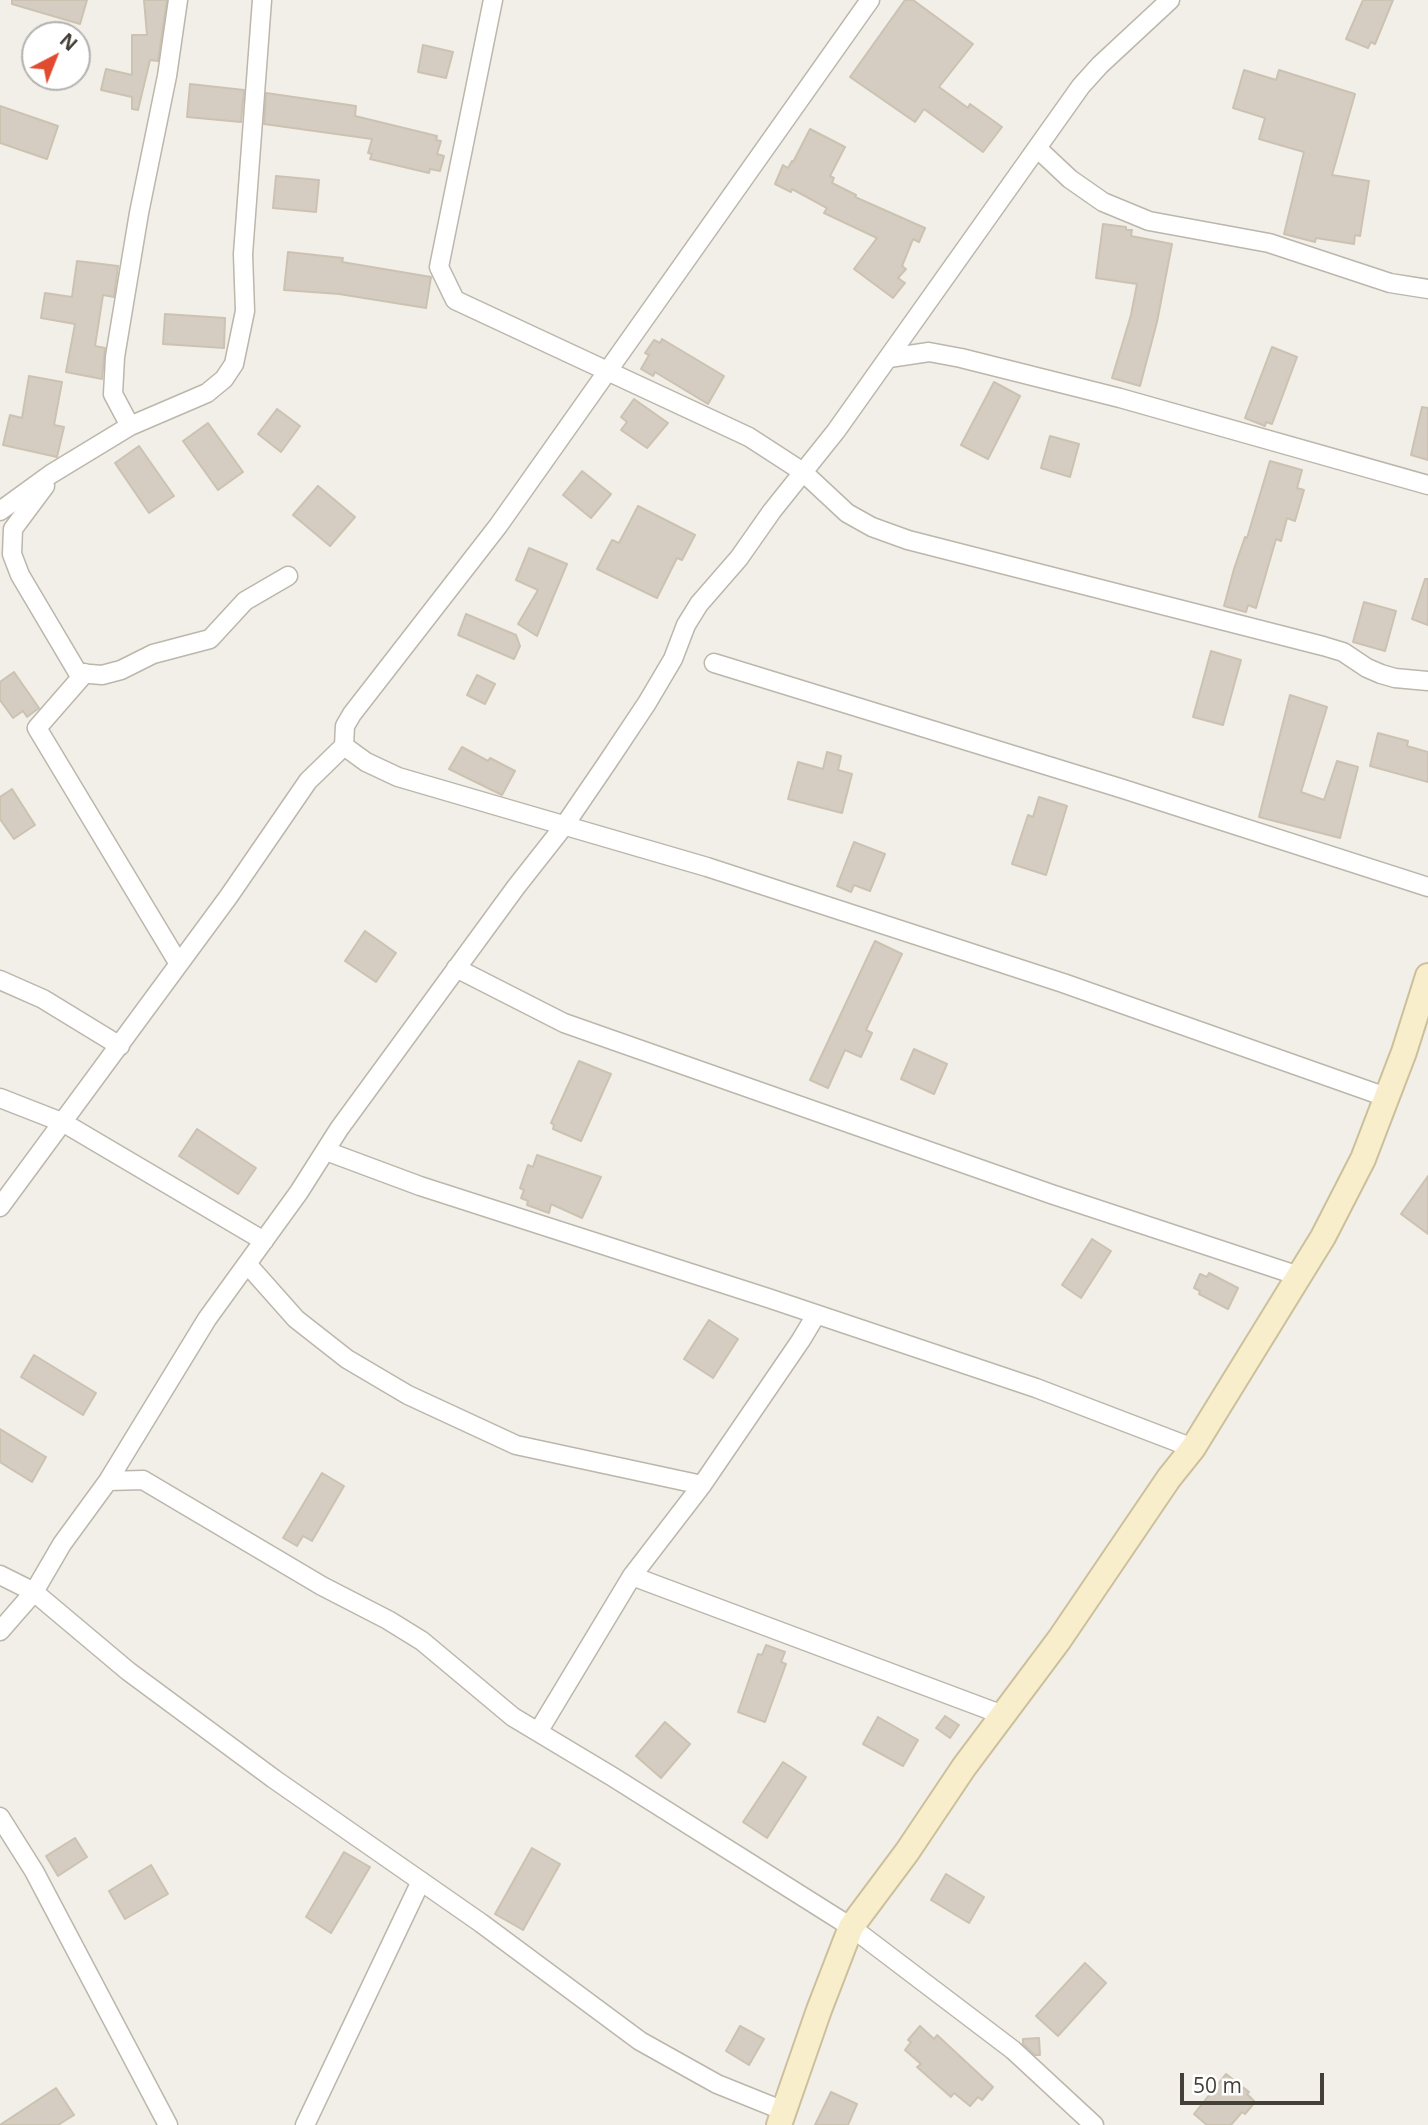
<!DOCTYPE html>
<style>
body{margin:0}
#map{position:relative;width:1428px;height:2125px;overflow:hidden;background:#f2efe8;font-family:"Open Sans",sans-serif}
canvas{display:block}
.north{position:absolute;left:21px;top:21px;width:70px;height:70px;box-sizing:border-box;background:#fff;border:2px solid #b4b2af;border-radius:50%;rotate:42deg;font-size:19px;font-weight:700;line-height:28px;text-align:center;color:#443f37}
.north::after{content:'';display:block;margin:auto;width:24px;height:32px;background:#e14c30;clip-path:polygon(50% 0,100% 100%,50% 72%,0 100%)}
.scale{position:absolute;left:1180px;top:2073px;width:144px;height:32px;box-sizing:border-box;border:4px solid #443f37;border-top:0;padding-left:9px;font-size:21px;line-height:24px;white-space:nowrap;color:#443f37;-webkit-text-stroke:5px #fff;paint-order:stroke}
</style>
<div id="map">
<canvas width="1428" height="2125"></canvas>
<div class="north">N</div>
<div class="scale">50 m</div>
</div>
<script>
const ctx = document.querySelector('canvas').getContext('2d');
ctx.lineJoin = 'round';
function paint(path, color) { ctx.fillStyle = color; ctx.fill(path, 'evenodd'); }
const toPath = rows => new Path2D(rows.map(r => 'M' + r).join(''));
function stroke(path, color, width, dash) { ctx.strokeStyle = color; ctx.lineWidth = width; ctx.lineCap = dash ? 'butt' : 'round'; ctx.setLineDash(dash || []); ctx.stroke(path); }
const building = toPath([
 [12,0,87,0,80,24,12,4,12,0],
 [144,0,167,0,158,61,150,60,138,110,132,109,132,97,101,90,106,69,132,75,132,35,147,35,144,0],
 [905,0,913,0,973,44,939,87,968,108,970,104,1002,127,983,152,924,109,915,122,850,77,905,0],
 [1363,0,1393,0,1375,44,1371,42,1368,48,1346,39,1363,0],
 [423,45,453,52,446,78,418,72,423,45],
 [1244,70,1276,80,1279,70,1355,94,1332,175,1369,181,1360,236,1355,235,1354,244,1316,238,1315,242,1284,234,1304,152,1259,139,1265,118,1233,108,1244,70],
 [190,84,244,90,241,122,187,117,190,84],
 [266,93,356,106,355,116,437,136,436,140,441,141,437,154,444,156,440,171,430,169,429,173,370,159,372,154,368,153,372,139,264,124,266,93],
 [0,106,58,126,47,159,0,143,0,106],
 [810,129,845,147,830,176,834,178,832,183,856,195,855,197,925,228,919,242,913,239,902,266,906,269,898,278,905,283,893,298,854,269,877,238,824,213,827,208,792,189,791,192,775,184,783,165,788,168,792,161,793,162,810,129],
 [276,176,319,180,316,212,273,208,276,176],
 [1103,224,1126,227,1126,230,1132,230,1131,236,1172,244,1157,322,1140,386,1112,378,1131,315,1137,284,1096,278,1103,224],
 [288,252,343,258,342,262,431,277,426,308,339,294,284,290,288,252],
 [77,261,118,266,114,297,103,295,95,346,105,348,102,379,66,372,75,324,41,318,45,293,72,297,77,261],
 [165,314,225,318,224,348,163,344,165,314],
 [662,339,724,376,708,404,655,372,653,376,641,369,649,355,645,353,654,340,660,343,662,339],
 [1272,347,1297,357,1272,424,1266,422,1265,426,1245,418,1272,347],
 [29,376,62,382,54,425,64,427,57,457,3,445,10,415,22,418,29,376],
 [994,382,1020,396,988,459,961,445,994,382],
 [634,399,668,423,647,448,621,430,627,422,621,417,634,399],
 [1422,407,1428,408,1428,460,1411,455,1422,407],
 [277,409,300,426,281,452,258,434,277,409],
 [208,423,243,472,218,490,183,441,208,423],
 [1050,436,1079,444,1070,477,1041,468,1050,436],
 [139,446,174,496,149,513,115,463,139,446],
 [1270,461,1302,470,1297,488,1304,490,1295,521,1287,518,1281,541,1276,539,1256,608,1248,605,1246,612,1224,606,1234,569,1245,537,1247,538,1270,461],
 [582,471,611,494,591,518,563,495,582,471],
 [318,486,355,517,330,546,293,515,318,486],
 [638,506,695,535,682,560,677,558,657,598,597,569,612,540,619,543,638,506],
 [529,548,567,564,537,636,518,624,538,590,516,580,529,548],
 [1425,579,1428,579,1428,625,1412,619,1425,579],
 [1364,602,1396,611,1385,651,1353,642,1364,602],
 [466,614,516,635,520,646,514,659,458,635,466,614],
 [1211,651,1241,660,1223,725,1193,717,1211,651],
 [14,672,39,708,27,717,23,711,13,718,0,700,0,682,14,672],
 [477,675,495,684,485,704,467,695,477,675],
 [1290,695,1327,707,1301,792,1324,800,1337,761,1358,767,1340,838,1259,817,1290,695],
 [1378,733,1408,741,1407,746,1428,752,1428,782,1370,766,1378,733],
 [462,747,488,761,490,758,515,771,502,795,449,769,462,747],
 [827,752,841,756,838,770,852,774,842,813,788,799,798,762,823,769,827,752],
 [12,789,35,825,14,839,0,819,0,797,12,789],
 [1039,797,1067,806,1046,875,1012,864,1028,815,1033,817,1039,797],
 [854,842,885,854,870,891,854,885,851,892,837,886,854,842],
 [365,931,396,953,376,982,345,961,365,931],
 [875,941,902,954,866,1030,872,1033,861,1057,845,1050,828,1088,810,1080,875,941],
 [914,1049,947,1064,934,1094,901,1079,914,1049],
 [579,1061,611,1074,581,1141,553,1129,554,1125,551,1123,579,1061],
 [197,1129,256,1168,238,1194,179,1156,197,1129],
 [537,1155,601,1177,582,1218,551,1204,549,1213,527,1205,528,1201,521,1198,524,1190,520,1188,528,1165,533,1167,537,1155],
 [1428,1176,1428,1234,1401,1214,1428,1176],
 [1092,1239,1111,1251,1081,1298,1062,1285,1092,1239],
 [1209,1273,1238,1288,1228,1309,1199,1294,1200,1291,1194,1288,1200,1274,1207,1277,1209,1273],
 [709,1320,738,1339,713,1378,684,1359,709,1320],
 [34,1355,96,1393,83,1415,21,1377,34,1355],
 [0,1429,46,1457,32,1482,0,1462,0,1429],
 [322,1473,344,1486,312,1541,303,1536,297,1546,283,1538,322,1473],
 [766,1645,785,1652,781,1662,786,1664,765,1722,738,1712,758,1654,762,1655,766,1645],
 [945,1716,959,1725,950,1738,936,1728,945,1716],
 [878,1717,918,1740,903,1766,863,1744,878,1717],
 [665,1722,690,1744,661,1778,636,1756,665,1722],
 [783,1762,806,1777,767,1838,743,1822,783,1762],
 [75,1838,87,1857,58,1876,46,1856,75,1838],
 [532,1848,560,1864,523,1930,495,1914,532,1848],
 [344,1852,370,1867,331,1933,306,1917,344,1852],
 [151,1865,168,1894,125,1919,109,1891,151,1865],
 [946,1874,984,1897,969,1923,931,1900,946,1874],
 [1085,1963,1106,1983,1058,2036,1036,2016,1085,1963],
 [740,2026,764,2039,749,2065,726,2051,740,2026],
 [920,2026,934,2039,937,2035,993,2087,982,2100,978,2097,970,2106,954,2093,951,2097,917,2067,921,2064,905,2050,911,2042,908,2040,920,2026],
 [1039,2038,1040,2055,1035,2055,1023,2044,1023,2039,1039,2038],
 [1226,2074,1249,2092,1247,2094,1255,2102,1245,2114,1242,2112,1231,2125,1207,2125,1194,2114,1226,2074],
 [56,2088,74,2115,58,2125,0,2125,56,2088],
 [831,2092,857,2104,848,2125,815,2125,831,2092]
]);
paint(building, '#d5cdc1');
stroke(building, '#ccc2b2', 2);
const street = toPath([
 [493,0,439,267,455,300,749,437,803,472,847,513,872,527,908,540,1323,646,1343,652,1367,668,1381,674,1395,678,1428,681],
 [1037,148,1070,179,1103,202,1149,221,1269,243,1390,283,1428,289],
 [889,358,929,352,961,358,1120,398,1428,485],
 [130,426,113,394,115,357,139,213,167,76,178,0],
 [45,486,13,529,12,554,20,575,78,673,102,675,121,670,153,654,210,639,245,601,288,576],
 [0,511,51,474,130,426,207,393,224,379,234,364,245,311,243,254,262,0],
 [714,663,1120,788,1428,887],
 [85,673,37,728,179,964],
 [344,746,345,726,352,714,498,526,870,0],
 [456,968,564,1023,1051,1194,1299,1276],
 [0,980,43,999,120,1046],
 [0,1098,64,1123,264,1241],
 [326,1151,420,1186,768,1298,1036,1388,1193,1448],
 [0,1207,229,896,308,781,344,746,366,762,398,777,707,867,1063,983,1386,1097],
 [248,1265,296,1319,347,1359,408,1395,516,1445,702,1485],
 [108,1481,143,1480,322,1586,388,1620,422,1641,513,1717,613,1777,851,1927,1013,2050,1094,2125],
 [0,1575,34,1592,128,1671,274,1779,481,1923,640,2041,717,2084,784,2111],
 [632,1576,1003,1715],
 [0,1631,34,1592,62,1544,108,1481,207,1319,299,1192,339,1129,516,887,564,826,607,763,647,703,673,659,686,625,699,604,739,558,772,511,836,431,1081,86,1100,65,1170,0],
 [538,1732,632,1576,702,1485,801,1340,816,1315],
 [0,1817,34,1871,168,2125],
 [305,2125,421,1881]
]);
const secondary = toPath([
 [779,2125,819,2010,851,1927,907,1852,964,1767,1059,1640,1169,1478,1193,1448,1323,1237,1363,1159,1404,1052,1428,976]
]);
stroke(street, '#bcb6ab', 21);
stroke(secondary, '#ccc09c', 28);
stroke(street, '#fff', 18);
stroke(secondary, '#f8eecb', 24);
</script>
